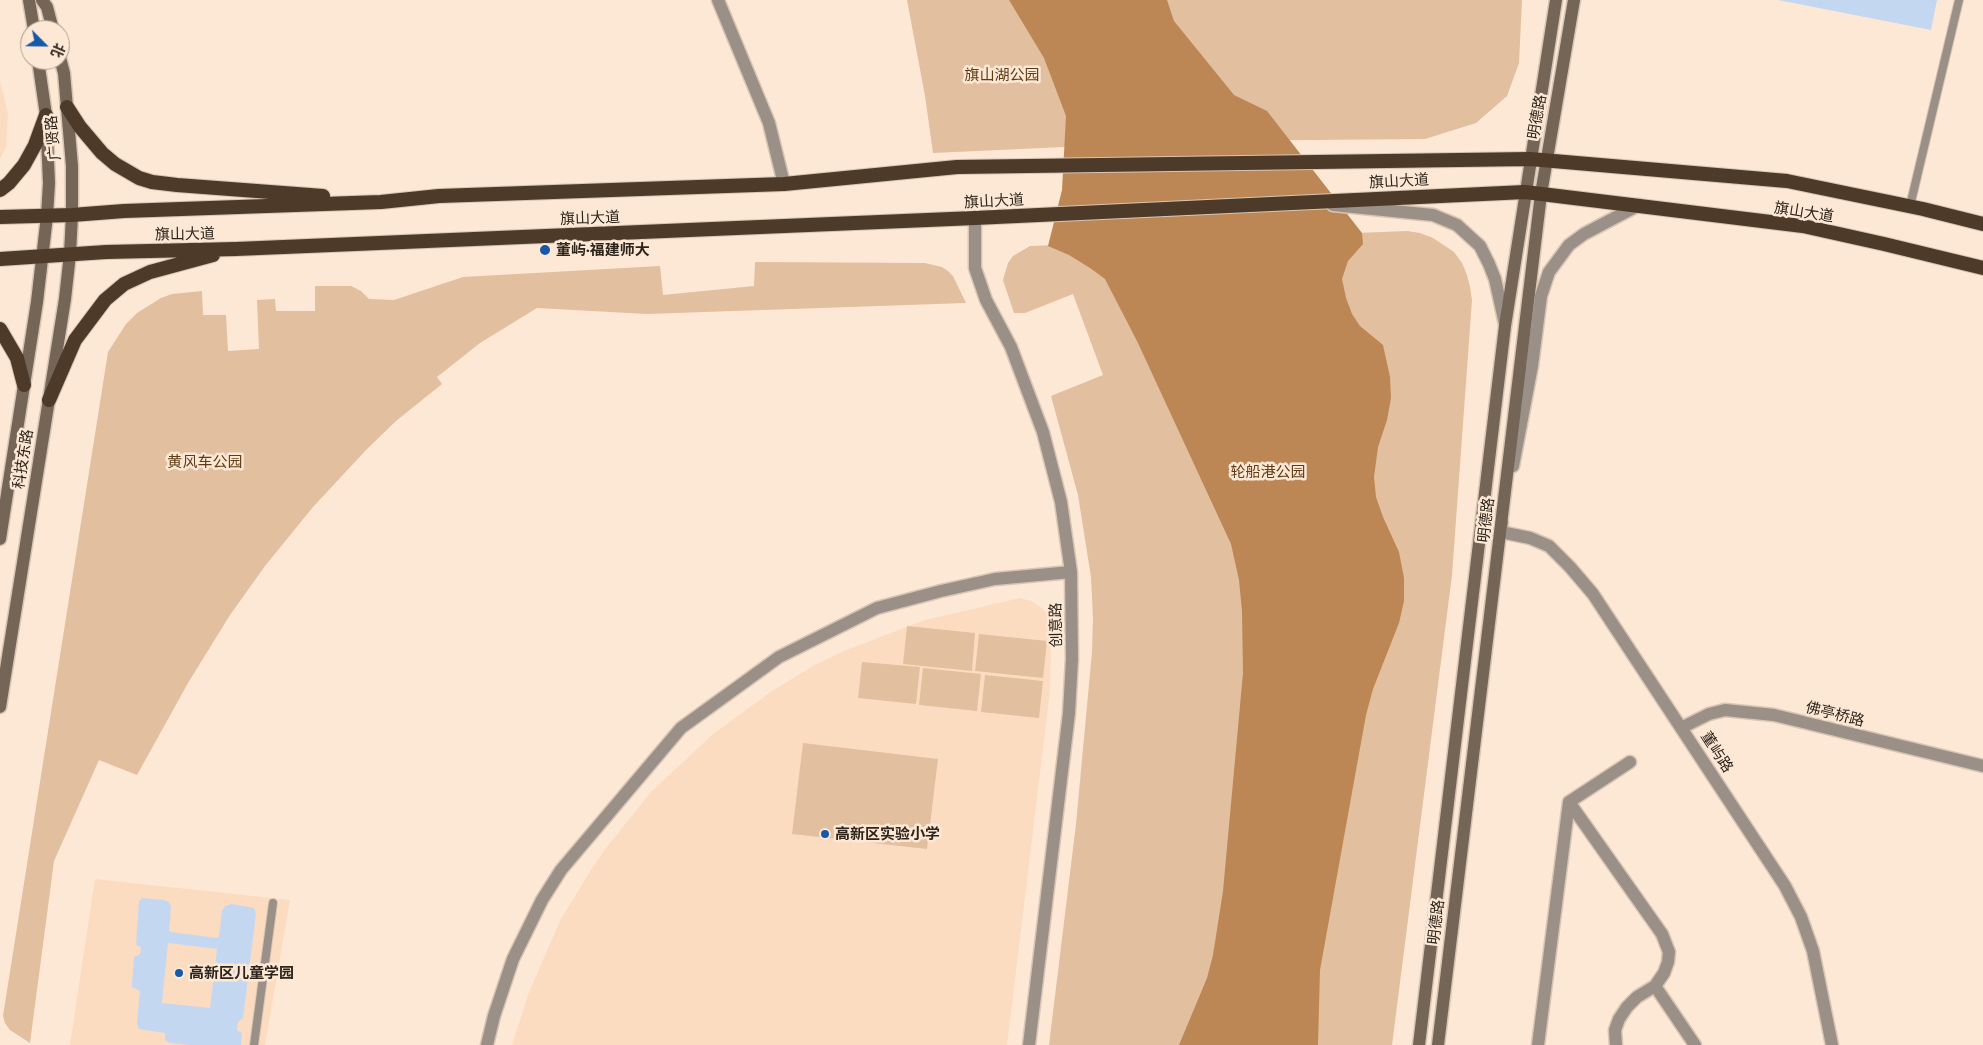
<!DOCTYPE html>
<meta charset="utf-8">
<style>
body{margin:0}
#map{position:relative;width:1983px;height:1045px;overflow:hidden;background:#fde8d6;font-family:Ubuntu,"Noto Sans SC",sans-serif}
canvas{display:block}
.north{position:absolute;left:20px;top:20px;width:50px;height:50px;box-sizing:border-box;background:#fde8d6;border:1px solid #aa9a8b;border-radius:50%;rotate:113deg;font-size:14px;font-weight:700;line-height:20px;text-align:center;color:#2d241b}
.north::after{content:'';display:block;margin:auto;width:18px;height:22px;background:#1659a9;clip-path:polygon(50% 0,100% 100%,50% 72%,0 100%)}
</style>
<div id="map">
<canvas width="1983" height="1045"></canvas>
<div class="north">北</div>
</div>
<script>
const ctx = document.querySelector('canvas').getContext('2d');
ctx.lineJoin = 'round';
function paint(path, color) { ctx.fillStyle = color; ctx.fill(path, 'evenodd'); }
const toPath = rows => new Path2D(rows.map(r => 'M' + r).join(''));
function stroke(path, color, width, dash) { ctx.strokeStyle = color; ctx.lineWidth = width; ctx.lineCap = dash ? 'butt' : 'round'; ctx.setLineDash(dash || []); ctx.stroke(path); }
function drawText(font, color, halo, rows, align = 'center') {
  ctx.font = font + ' Ubuntu,"Noto Sans SC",sans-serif'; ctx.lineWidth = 5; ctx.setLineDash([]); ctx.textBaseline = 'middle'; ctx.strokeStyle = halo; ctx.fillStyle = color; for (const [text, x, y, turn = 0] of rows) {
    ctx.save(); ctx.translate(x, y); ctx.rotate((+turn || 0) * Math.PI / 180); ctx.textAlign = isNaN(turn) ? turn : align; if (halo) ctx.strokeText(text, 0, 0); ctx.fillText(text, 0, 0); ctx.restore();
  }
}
paint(toPath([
 [0,81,8,114,6,147,0,159],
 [1020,598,1031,601,1042,608,1049,617,1051,629,1050,691,1007,1045,512,1045,528,995,542,962,561,919,591,870,606,848,651,792,713,734,772,691,813,666,846,650,925,620],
 [95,879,290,900,265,1045,70,1045]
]), '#fcdcc0');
paint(toPath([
 [907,0,1522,0,1519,63,1507,96,1476,123,1425,139,1195,141,933,153,925,96],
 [1407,231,1420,233,1433,238,1454,252,1462,263,1467,275,1470,287,1472,300,1452,575,1392,1045,1049,1045,1076,824,1092,652,1093,618,1091,577,1078,495,1051,396,1103,375,1073,294,1025,313,1014,313,1003,280,1008,263,1013,256,1030,246],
 [755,262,925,263,942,267,948,271,953,276,966,303,647,314,537,308,480,343,437,377,442,384,396,421,366,450,313,507,265,566,230,615,188,683,137,775,99,760,54,861,30,1043,10,1030,5,1023,3,1016,108,352,126,324,137,313,161,298,172,294,202,291,203,315,226,315,228,351,259,349,257,300,275,299,276,311,315,311,315,286,351,286,361,291,369,299,394,300,463,277,660,266,663,295,754,286],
 [907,626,975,633,972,671,903,664],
 [979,634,1047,641,1043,678,975,671],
 [862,662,920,667,916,704,858,698],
 [923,668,981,674,977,711,919,705],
 [985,675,1043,681,1039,718,981,712],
 [803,743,938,759,927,849,792,834]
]), '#e2bf9f');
paint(toPath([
 [1009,0,1167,0,1174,21,1234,95,1267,111,1362,233,1363,244,1348,261,1342,279,1346,298,1352,314,1360,326,1383,345,1390,377,1391,398,1387,420,1378,447,1374,477,1376,497,1383,517,1399,552,1404,578,1404,601,1399,623,1373,689,1366,715,1320,970,1318,1045,1179,1045,1207,978,1213,955,1223,891,1243,673,1242,611,1239,580,1231,544,1137,341,1105,279,1090,268,1069,255,1048,246,1062,190,1066,116,1044,58]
]), '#bc8755');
paint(toPath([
 [1778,0,1937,0,1931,30],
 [142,898,164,900,169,902,171,907,169,931,171,932,217,938,219,936,222,911,225,906,232,904,254,908,256,914,243,1018,238,1022,237,1030,242,1033,241,1045,190,1045,170,1043,165,1040,165,1033,139,1029,137,1023,140,991,132,987,132,984,134,957,140,954,141,947,136,945,139,901],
 [168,943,217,949,210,1008,162,1003]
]), '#c4d7f1');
const service = toPath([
 [1910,206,1959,0],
 [254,1045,273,903]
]);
const minor = toPath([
 [1569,802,1662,934,1669,952,1668,962,1664,973,1655,986,1637,997,1627,1007,1619,1019,1615,1030,1616,1045],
 [1655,986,1695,1045],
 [1538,1045,1569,802,1630,762]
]);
const tertiary = toPath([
 [718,0,769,123,784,184],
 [1333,205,1433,215,1457,225,1480,246,1489,264,1495,279,1505,324],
 [975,218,975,268,986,300,1011,347,1043,432,1061,502,1071,572,1072,659,1069,713,1029,1045],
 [1513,466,1532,366,1541,296,1549,272,1569,245,1584,234,1639,205],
 [1502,522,1501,532,1530,538,1549,546,1570,567,1593,594,1785,886,1801,917,1813,951,1832,1045],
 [1681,728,1709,714,1725,710,1774,715,1983,766],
 [487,1045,494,1016,513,959,542,900,561,870,681,728,779,657,877,608,941,591,995,579,1071,572]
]);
const secondary = toPath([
 [29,0,34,30],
 [42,0,47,7,53,30],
 [0,539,37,302,47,216,49,183,46,115,38,60],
 [0,707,65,299,70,254,72,215,72,166,64,73,60,58],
 [1419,1045,1505,326,1556,0],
 [1438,1045,1541,194,1574,0]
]);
const trunk = toPath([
 [67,107,80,127,102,153,115,164,139,178,152,182,177,185,323,196],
 [0,190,9,183,24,165,35,145,46,115],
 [0,217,72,215,124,211,381,202,439,196,784,184,957,167,1530,159,1787,181,1923,209,1983,224],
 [0,259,106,252,236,249,975,218,1525,192,1803,226,1884,244,1983,268],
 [0,329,17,358,24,385],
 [49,400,75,340,105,300,124,284,150,272,213,255]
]);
stroke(service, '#d8c5b4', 10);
stroke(minor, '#d8c5b4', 15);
stroke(tertiary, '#d8c5b4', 15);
stroke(secondary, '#d8c5b4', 15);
stroke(trunk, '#d8c5b4', 16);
stroke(service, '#9b9087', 8);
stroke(minor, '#9b9087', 12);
stroke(tertiary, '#9b9087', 12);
stroke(secondary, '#746557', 12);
stroke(trunk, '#4d3a28', 14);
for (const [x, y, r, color] of [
 [545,250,6,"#1659a9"],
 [825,834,5,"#1659a9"],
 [179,973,5,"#1659a9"]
]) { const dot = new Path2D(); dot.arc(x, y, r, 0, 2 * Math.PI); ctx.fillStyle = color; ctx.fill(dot); stroke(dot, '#fde8d6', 2); }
drawText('15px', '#603b14', '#fde8d6', [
 ["旗山湖公园",1002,75],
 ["黄风车公园",205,462],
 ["轮船港公园",1268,472]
]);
drawText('15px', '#2d241b', '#fde8d6', [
 ["明德路",1537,117,-80],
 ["广贤路",53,138,-95],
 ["旗山大道",1399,181,-3],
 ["旗山大道",994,201,-3],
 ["旗山大道",1804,212,9],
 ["旗山大道",590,218,-2],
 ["旗山大道",185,234,-1],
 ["科技东路",23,459,-81],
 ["明德路",1486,520,-83],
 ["创意路",1056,625,-91],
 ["佛亭桥路",1835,714,14],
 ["董屿路",1717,752,57],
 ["明德路",1436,922,-83]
]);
drawText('bold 15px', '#2d241b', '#fde8d6', [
 ["董屿·福建师大",556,250],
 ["高新区实验小学",835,834],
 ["高新区儿童学园",189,973]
], 'left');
</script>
